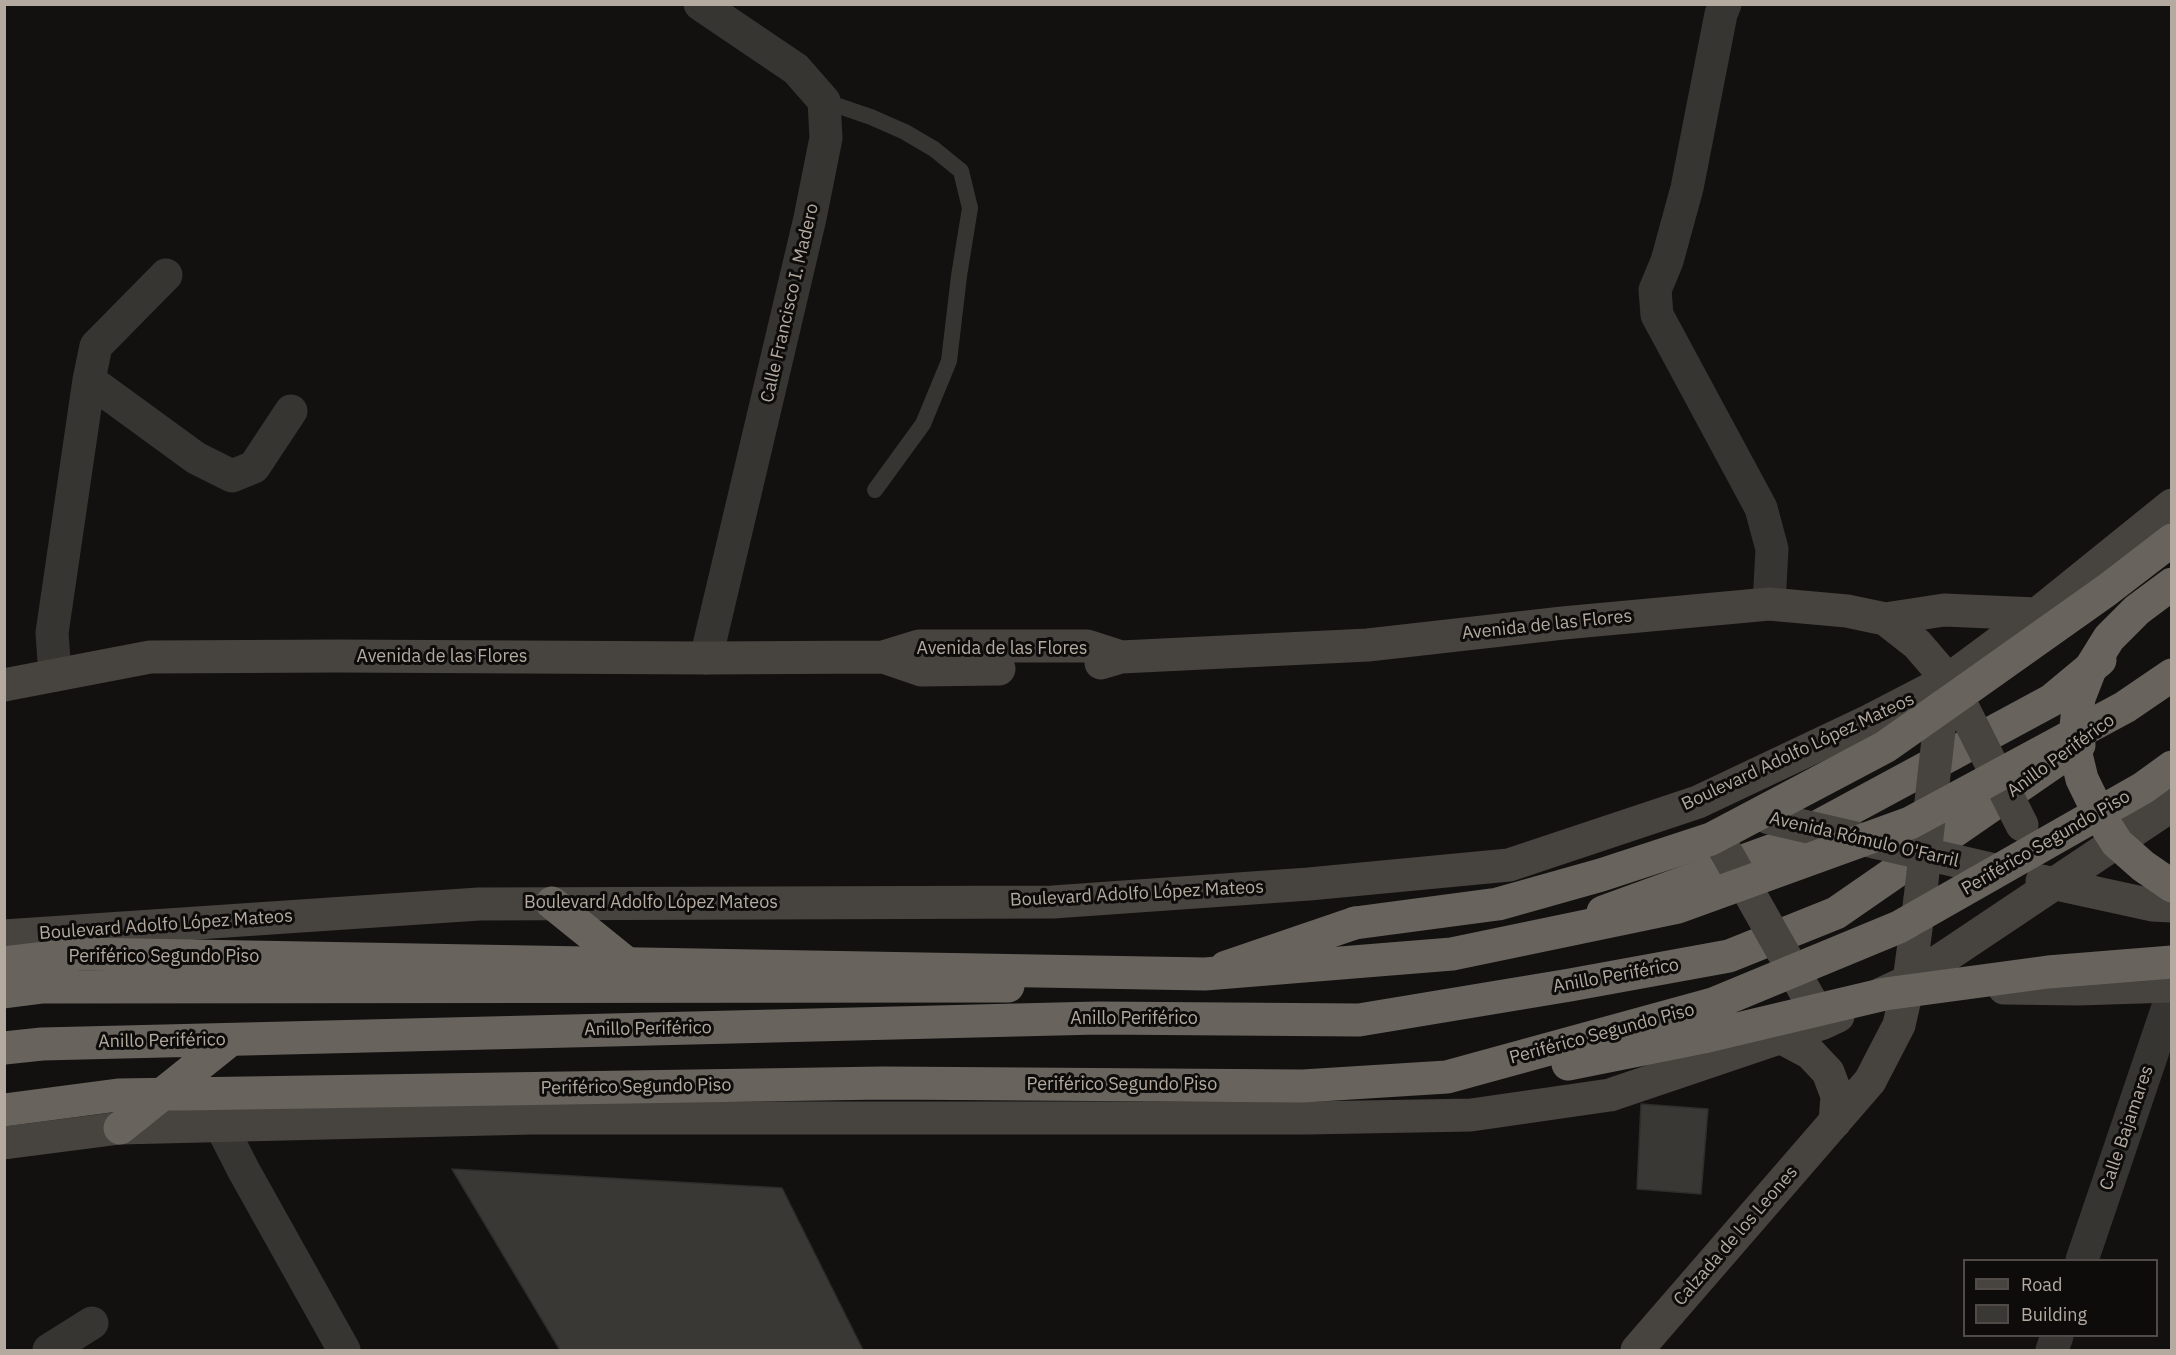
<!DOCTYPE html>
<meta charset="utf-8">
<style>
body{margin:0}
#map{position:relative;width:2176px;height:1355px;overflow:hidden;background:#121110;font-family:"IBM Plex Sans",sans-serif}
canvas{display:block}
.frame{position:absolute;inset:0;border:6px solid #b4aaa0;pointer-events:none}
.legend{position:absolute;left:1963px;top:1259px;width:195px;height:78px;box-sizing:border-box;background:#0d0c0b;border:2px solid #504b47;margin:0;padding:8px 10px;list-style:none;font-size:18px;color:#b4aaa0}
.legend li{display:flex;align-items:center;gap:12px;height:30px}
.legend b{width:30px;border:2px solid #504b47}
</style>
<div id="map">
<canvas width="2176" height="1355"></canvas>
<div class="frame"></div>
<ul class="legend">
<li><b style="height:8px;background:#47433f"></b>Road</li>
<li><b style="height:16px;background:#3a3834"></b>Building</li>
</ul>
</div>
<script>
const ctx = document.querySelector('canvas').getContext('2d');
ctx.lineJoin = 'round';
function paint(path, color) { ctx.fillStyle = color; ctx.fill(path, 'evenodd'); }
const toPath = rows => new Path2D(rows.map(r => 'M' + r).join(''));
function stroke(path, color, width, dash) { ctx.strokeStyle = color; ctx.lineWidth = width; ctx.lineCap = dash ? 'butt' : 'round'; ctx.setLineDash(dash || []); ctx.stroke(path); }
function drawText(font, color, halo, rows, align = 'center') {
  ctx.font = font + ' "IBM Plex Sans",sans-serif'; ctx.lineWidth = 6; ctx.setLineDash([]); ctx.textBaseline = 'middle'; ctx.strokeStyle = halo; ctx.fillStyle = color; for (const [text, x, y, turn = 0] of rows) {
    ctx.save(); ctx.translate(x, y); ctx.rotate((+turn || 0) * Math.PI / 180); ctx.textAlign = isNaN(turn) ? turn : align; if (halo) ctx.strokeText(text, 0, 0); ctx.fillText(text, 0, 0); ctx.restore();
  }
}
const building = toPath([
 [1641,1104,1708,1109,1701,1194,1637,1189,1641,1104],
 [452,1169,782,1188,863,1350,560,1350,452,1169]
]);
paint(building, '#3a3834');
stroke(building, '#2e2d2a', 1.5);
stroke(toPath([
 [824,101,871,117,905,132,934,149,961,171,970,208,959,276,949,361,923,424,875,490]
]), '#373531', 16);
stroke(toPath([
 [700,4,796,69,824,101,826,138,810,218,706,658],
 [1725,4,1721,14,1687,188,1667,261,1655,290,1657,315,1761,508,1772,549,1769,604],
 [89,380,196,458,232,476,254,467,291,411],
 [55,675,52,633,89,380,96,346,166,275],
 [221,1126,244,1171,344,1350],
 [2082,1260,2172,995],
 [49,1350,92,1323],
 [2052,1350,2057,1336]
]), '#373531', 33);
stroke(toPath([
 [1885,619,1944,610,2037,614],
 [883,657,921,670,999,669],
 [1101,663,1121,657,1368,645,1563,623,1769,604,1847,611,1885,619,1917,644,1948,680,1956,694],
 [4,685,150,657,338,656,706,658,883,657,919,646,1087,646,1121,657],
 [2042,881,2152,905,2172,906],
 [4,936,479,904,1053,902,1309,884,1509,865,1698,802,1869,721,1948,680,2037,614,2172,505],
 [1789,963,1823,1023],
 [2004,988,2078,989,2172,986],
 [1881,994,1909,981,2172,805],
 [1780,1037,1810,1053,1828,1072,1837,1096,1835,1122],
 [4,1143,120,1128,532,1118,1307,1118,1471,1115,1610,1095,1823,1023,1838,1016],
 [1637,1350,1870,1081,1899,1025,1909,981,1920,899]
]), '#47433f', 33);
stroke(toPath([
 [1966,690,2107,590,2172,540],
 [552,903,640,974],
 [1603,912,1776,849,2052,700,2100,660],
 [1226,967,1355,923],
 [4,992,43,987,1008,986],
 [4,1048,42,1044,1098,1018,1359,1020,1570,985,1729,956,1836,913,2079,745],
 [120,1128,230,1040]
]), '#68635c', 33);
stroke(toPath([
 [1956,694,2022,825],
 [1769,818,1991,869],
 [1720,841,1789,963],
 [1920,899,1942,704]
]), '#47433f', 33);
stroke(toPath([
 [2172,584,2137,610,2109,638,2091,667,2079,698,2074,746,2082,779,2101,818,2117,843,2143,866,2172,886],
 [1355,923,1498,904,1601,875,1711,839,1885,747,1966,690],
 [4,963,80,954,1205,974,1452,954,1678,907,1910,823,2125,707,2172,675],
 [1568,1064,1708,1036,1885,994,2048,972,2172,962],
 [4,1110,118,1095,884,1083,1303,1086,1447,1077,1713,1004,1899,927,2143,788,2172,767]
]), '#68635c', 33);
drawText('18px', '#b4aaa0', '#0d0c0b', [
 ["Calle Francisco I. Madero",790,303,-77],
 ["Avenida de las Flores",1547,625,-6],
 ["Avenida de las Flores",1002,649],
 ["Avenida de las Flores",442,657],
 ["Boulevard Adolfo López Mateos",1798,752,-25],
 ["Anillo Periférico",2061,756,-36],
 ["Avenida Rómulo O'Farril",1864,840,13],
 ["Periférico Segundo Piso",2046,843,-30],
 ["Boulevard Adolfo López Mateos",1137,894,-3],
 ["Boulevard Adolfo López Mateos",651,903],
 ["Boulevard Adolfo López Mateos",166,925,-4],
 ["Periférico Segundo Piso",164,957],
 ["Anillo Periférico",1616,976,-10],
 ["Anillo Periférico",1134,1019],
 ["Anillo Periférico",648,1029,-1],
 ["Periférico Segundo Piso",1602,1034,-15],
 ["Anillo Periférico",162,1041,-1],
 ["Periférico Segundo Piso",1122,1085],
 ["Periférico Segundo Piso",636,1087,-1],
 ["Calle Bajamares",2127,1128,-71],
 ["Calzada de los Leones",1736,1236,-49]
]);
</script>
